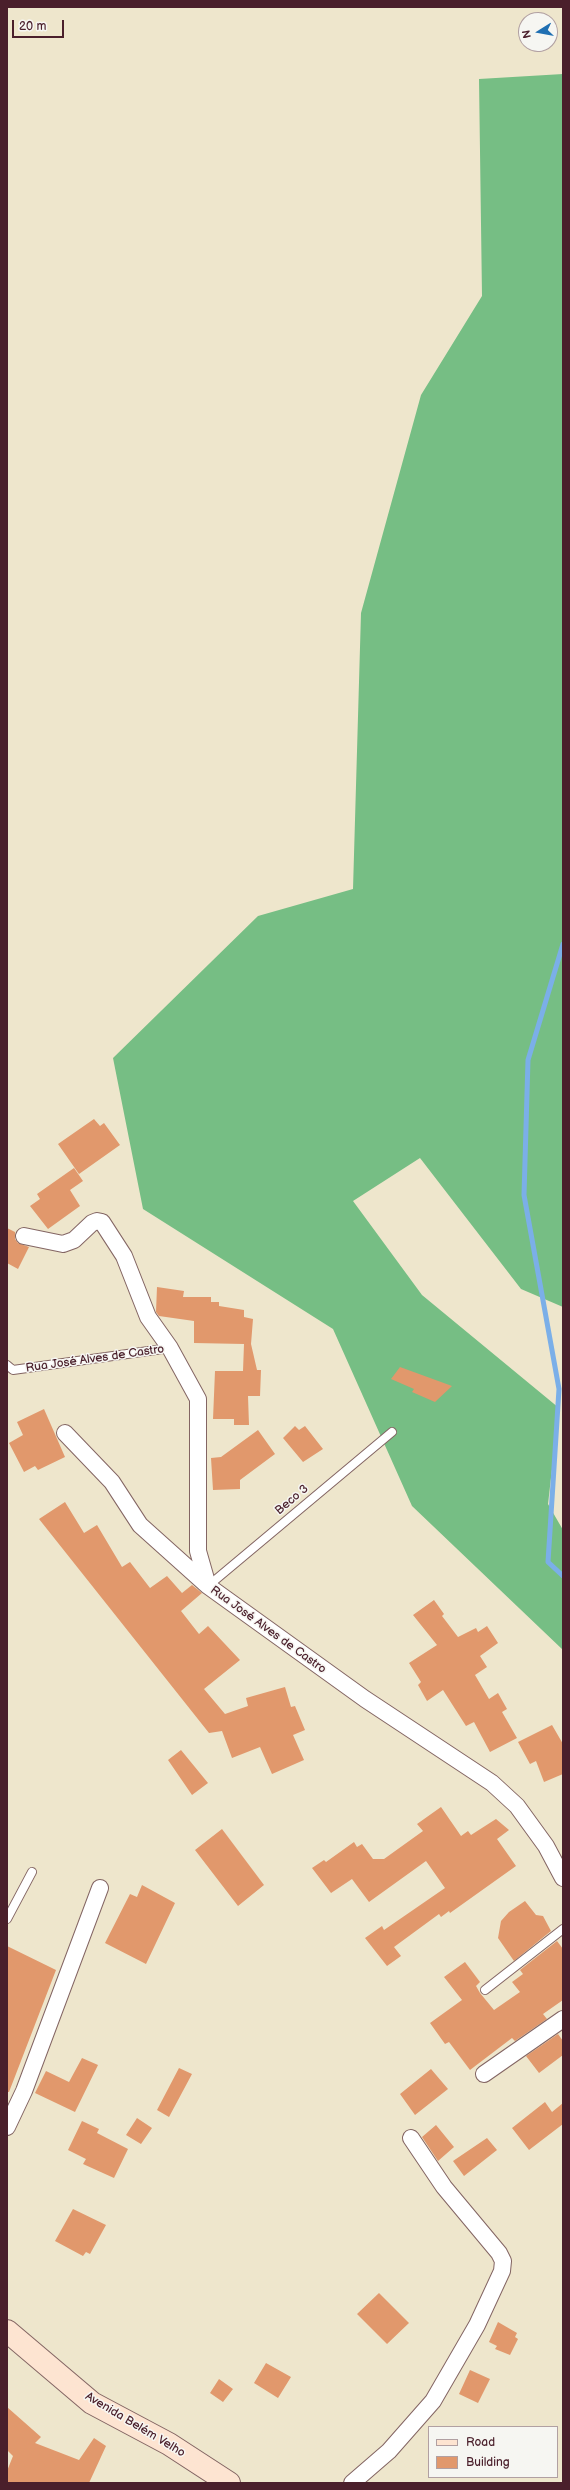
<!DOCTYPE html>
<meta charset="utf-8">
<style>
body{margin:0}
#map{position:relative;width:570px;height:2490px;overflow:hidden;background:#eee6cc;font-family:"Balsamiq Sans",sans-serif}
canvas{display:block}
.frame{position:absolute;inset:0;border:8px solid #4a1f2b;pointer-events:none}
.legend{position:absolute;left:428px;top:2426px;width:130px;height:52px;box-sizing:border-box;background:#f6f6f2;border:1px solid #b1a0a2;margin:0;padding:5px 7px;list-style:none;font-size:12px;color:#4a1f2b}
.legend li{display:flex;align-items:center;gap:8px;height:20px}
.legend b{width:20px;border:1px solid #b1a0a2}
.north{position:absolute;left:518px;top:12px;width:40px;height:40px;box-sizing:border-box;background:#f6f6f2;border:1px solid #b1a0a2;border-radius:50%;rotate:259deg;font-size:11px;font-weight:700;line-height:16px;text-align:center;color:#4a1f2b}
.north::after{content:'';display:block;margin:auto;width:14px;height:18px;background:#1f6fb2;clip-path:polygon(50% 0,100% 100%,50% 72%,0 100%)}
.scale{position:absolute;left:12px;top:20px;width:52px;height:18px;box-sizing:border-box;border:2px solid #4a1f2b;border-top:0;padding-left:5px;font-size:12px;line-height:14px;white-space:nowrap;color:#4a1f2b;-webkit-text-stroke:3px #f6f6f2;paint-order:stroke}
</style>
<div id="map">
<canvas width="570" height="2490"></canvas>
<div class="frame"></div>
<ul class="legend">
<li><b style="height:5px;background:#fde4d1"></b>Road</li>
<li><b style="height:11px;background:#e1986c"></b>Building</li>
</ul>
<div class="north">N</div>
<div class="scale">20 m</div>
</div>
<script>
const ctx = document.querySelector('canvas').getContext('2d');
ctx.lineJoin = 'round';
function paint(path, color) { ctx.fillStyle = color; ctx.fill(path, 'evenodd'); }
const toPath = rows => new Path2D(rows.map(r => 'M' + r).join(''));
function stroke(path, color, width, dash) { ctx.strokeStyle = color; ctx.lineWidth = width; ctx.lineCap = dash ? 'butt' : 'round'; ctx.setLineDash(dash || []); ctx.stroke(path); }
function drawText(font, color, halo, rows, align = 'center') {
  ctx.font = font + ' "Balsamiq Sans",sans-serif'; ctx.lineWidth = 3; ctx.setLineDash([]); ctx.textBaseline = 'middle'; ctx.strokeStyle = halo; ctx.fillStyle = color; for (const [text, x, y, turn = 0] of rows) {
    ctx.save(); ctx.translate(x, y); ctx.rotate((+turn || 0) * Math.PI / 180); ctx.textAlign = isNaN(turn) ? turn : align; if (halo) ctx.strokeText(text, 0, 0); ctx.fillText(text, 0, 0); ctx.restore();
  }
}
paint(toPath([
 [563,74,563,1307,521,1289,420,1158,353,1201,422,1295,559,1408,548,1504,563,1530,563,1650,412,1506,333,1329,143,1209,113,1058,258,916,353,889,361,613,421,395,482,296,479,79]
]), '#76be84');
stroke(toPath([
 [563,944,528,1060,524,1195,559,1389,548,1562,563,1576]
]), '#7bafe8', 5);
paint(toPath([
 [94,1119,100,1126,104,1123,120,1145,79,1174,58,1144],
 [74,1168,83,1181,70,1190,80,1206,48,1229,30,1206,40,1199,37,1194],
 [7,1228,15,1232,15,1239,18,1243,29,1247,18,1269,7,1263],
 [157,1287,184,1291,183,1297,211,1297,211,1302,219,1302,219,1306,244,1310,244,1317,253,1319,251,1344,257,1370,261,1370,260,1396,248,1396,249,1425,234,1425,234,1419,213,1419,215,1371,243,1371,244,1344,194,1343,194,1321,159,1316,156,1312],
 [400,1367,452,1386,435,1402,412,1392,414,1389,391,1379],
 [44,1409,65,1457,38,1470,35,1466,24,1472,9,1443,23,1435,17,1422],
 [295,1426,299,1430,305,1426,323,1449,303,1462,283,1438],
 [258,1430,275,1454,240,1480,240,1489,213,1490,211,1458,221,1457],
 [65,1502,84,1533,97,1525,122,1567,130,1562,150,1588,167,1576,182,1593,192,1585,202,1593,181,1611,199,1634,208,1626,240,1660,204,1689,225,1714,248,1706,246,1698,285,1687,291,1707,295,1706,305,1730,293,1735,304,1760,272,1774,260,1747,232,1758,222,1731,209,1733,39,1519],
 [434,1600,444,1614,442,1616,458,1637,476,1628,478,1632,487,1626,498,1643,480,1656,487,1667,475,1675,489,1699,498,1693,507,1709,502,1712,517,1738,490,1752,474,1722,466,1726,443,1690,427,1701,418,1685,421,1682,409,1663,437,1645,413,1615],
 [552,1725,563,1744,563,1774,544,1782,536,1761,530,1764,518,1742],
 [181,1750,208,1783,192,1795,168,1760],
 [441,1807,461,1836,468,1831,471,1835,496,1819,509,1830,497,1839,516,1866,450,1913,449,1911,441,1917,439,1914,394,1947,401,1956,387,1966,365,1938,382,1926,384,1930,445,1888,426,1861,369,1902,352,1879,331,1893,312,1868,324,1860,326,1862,354,1842,357,1847,362,1844,373,1859,384,1859,423,1831,417,1824],
 [222,1829,264,1885,238,1906,195,1850],
 [142,1885,175,1903,146,1964,105,1943,130,1894,137,1897],
 [525,1901,536,1915,543,1916,551,1931,514,1961,498,1938,501,1921,509,1912],
 [557,1941,563,1949,563,2000,543,2014,547,2019,515,2041,512,2038,470,2070,449,2042,445,2044,430,2023,462,2000,444,1977,465,1962,480,1982,476,1986,480,1993,494,2010,520,1992,512,1982,523,1974,520,1970],
 [7,1946,56,1970,9,2092,7,2092],
 [558,2034,563,2041,563,2055,539,2073,526,2056],
 [82,2058,98,2065,75,2112,35,2093,46,2071,69,2082],
 [179,2068,192,2074,169,2117,157,2110],
 [431,2069,448,2089,415,2115,400,2094],
 [545,2102,552,2112,563,2103,563,2124,529,2150,512,2128],
 [137,2118,152,2128,141,2144,126,2135],
 [82,2121,99,2129,97,2133,128,2149,114,2178,83,2164,86,2159,68,2150],
 [436,2125,454,2147,438,2161,422,2137],
 [487,2138,497,2150,464,2176,453,2161],
 [73,2209,106,2225,90,2254,86,2252,83,2256,55,2241],
 [379,2293,409,2323,387,2344,357,2314],
 [498,2322,517,2333,515,2337,518,2339,510,2355,495,2349,497,2346,489,2342],
 [266,2363,291,2377,278,2398,254,2383],
 [470,2370,490,2379,478,2403,459,2394],
 [219,2379,233,2389,223,2402,210,2393],
 [7,2407,41,2437,35,2443,79,2460,94,2438,106,2446,89,2483,7,2483,7,2471,13,2456,7,2450]
]), '#e1986c');
const service = toPath([
 [7,1365,13,1370,170,1348],
 [208,1586,392,1432],
 [7,1919,32,1872],
 [485,1990,563,1929]
]);
const minor = toPath([
 [24,1236,63,1244,74,1240,92,1223,97,1221,102,1222,124,1256,148,1317,170,1348,198,1399,198,1551,208,1586],
 [65,1433,112,1482,140,1525,208,1586,365,1699,492,1783,517,1806,546,1846,563,1878],
 [484,2074,563,2019],
 [7,2127,24,2091,100,1888],
 [352,2483,389,2451,433,2401,477,2325,502,2271,503,2261,499,2253,444,2187,411,2138]
]);
const secondary = toPath([
 [7,2331,92,2403,169,2444,229,2483]
]);
stroke(service, '#836563', 10);
stroke(minor, '#836563', 18);
stroke(secondary, '#836563', 24);
stroke(service, '#fff', 8);
stroke(minor, '#fff', 16);
stroke(secondary, '#fde4d1', 22);
drawText('12px', '#4a1f2b', '#f6f6f2', [
 ["Rua José Alves de Castro",95,1359,-8],
 ["Beco 3",292,1500,-40],
 ["Rua José Alves de Castro",268,1630,36],
 ["Avenida Belém Velho",135,2425,31]
]);
</script>
